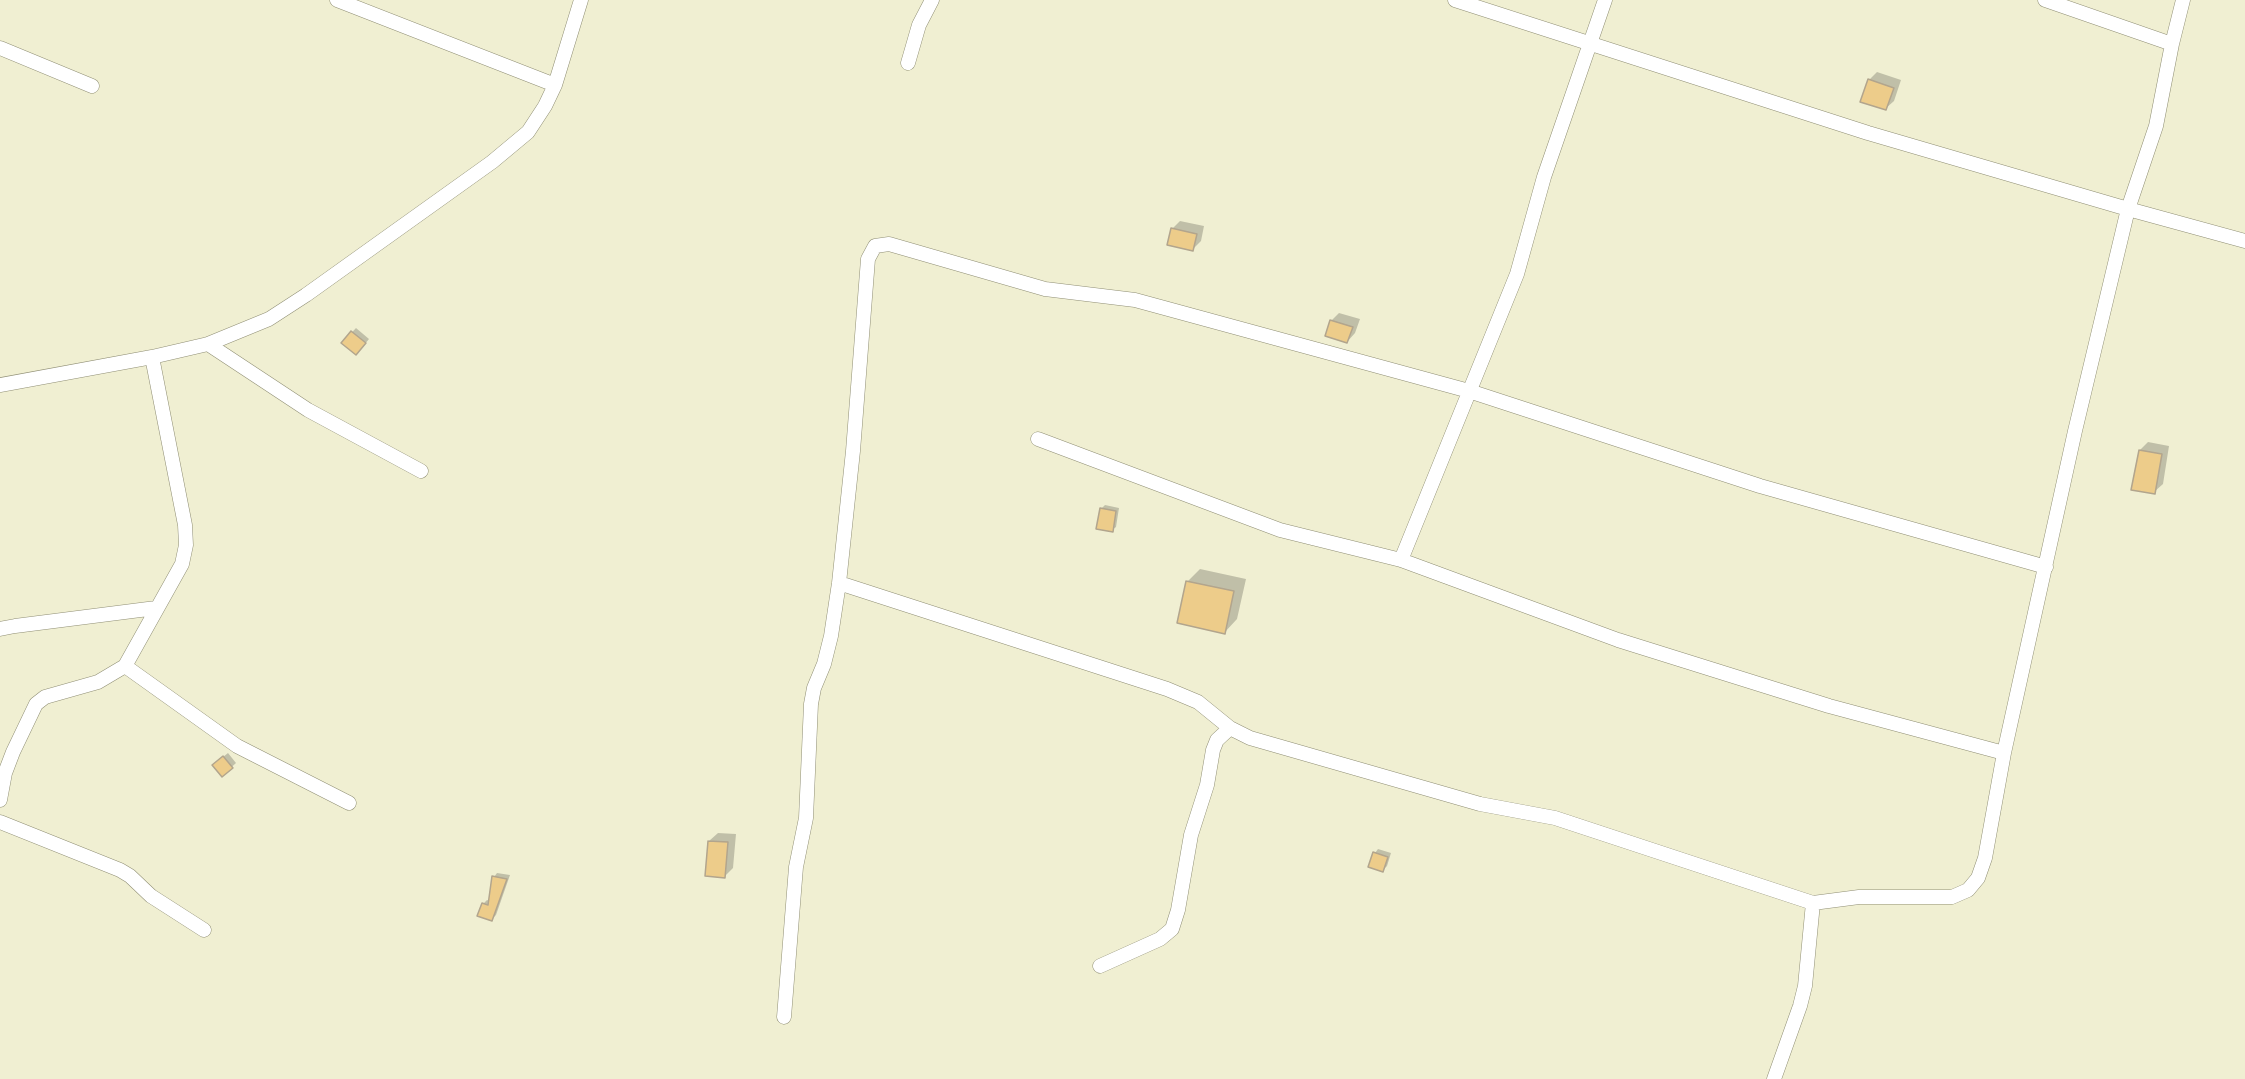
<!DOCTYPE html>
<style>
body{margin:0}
canvas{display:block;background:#f0efd2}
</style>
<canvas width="2245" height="1079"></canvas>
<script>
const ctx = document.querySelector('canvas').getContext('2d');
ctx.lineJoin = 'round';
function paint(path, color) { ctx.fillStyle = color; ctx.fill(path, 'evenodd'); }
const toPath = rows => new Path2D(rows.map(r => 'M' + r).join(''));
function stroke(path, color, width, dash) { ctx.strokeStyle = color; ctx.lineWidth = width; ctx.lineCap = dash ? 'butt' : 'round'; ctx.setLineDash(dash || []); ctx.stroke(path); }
paint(toPath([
 [1877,72,1901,80,1894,101,1885,109,1869,80],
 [1180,221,1204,226,1201,241,1193,249,1172,229],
 [1339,313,1360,319,1355,333,1347,342,1331,321],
 [356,328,369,339,360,350,343,342],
 [2148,442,2169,446,2163,484,2154,492,2140,450],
 [1105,505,1119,508,1116,527,1112,530,1101,509],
 [1200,569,1246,579,1237,619,1225,632,1187,582],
 [228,753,236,763,223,775,218,761],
 [718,833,736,834,733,868,725,876,709,841],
 [1378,849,1391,853,1387,866,1383,870,1375,853],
 [497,873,510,875,496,915,492,919,483,904,487,900,490,901,494,877]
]), '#0003');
const building = toPath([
 [1868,79,1894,88,1886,110,1860,102,1868,79],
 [1171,228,1197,234,1193,251,1167,245,1171,228],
 [1330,320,1353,327,1347,343,1325,336,1330,320],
 [351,331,366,343,356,355,341,343,351,331],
 [2139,450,2162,454,2155,494,2131,490,2139,450],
 [1100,508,1116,511,1113,532,1096,529,1100,508],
 [1186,581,1234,591,1225,634,1177,623,1186,581],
 [223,756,233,768,222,777,212,765,223,756],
 [708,841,728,842,725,878,705,876,708,841],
 [1373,852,1388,857,1383,872,1368,867,1373,852],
 [492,876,507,879,492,921,477,916,482,903,488,905,492,876]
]);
paint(building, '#edcc8a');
stroke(building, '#b2a58d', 1.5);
const street = toPath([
 [337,0,555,85],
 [1455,0,1868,133,2128,209,2245,241],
 [2045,0,2172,44],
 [0,48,92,86],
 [908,63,919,25,932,0],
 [208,344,308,410,421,471],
 [0,385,152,357,208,344,269,319,306,295,492,162,528,132,545,106,555,85,581,0],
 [1038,439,1280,530,1401,560,1618,640,1829,706,2004,753],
 [1401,560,1517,274,1544,177,1605,0],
 [839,583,1167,689,1198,702,1230,728,1250,738,1480,804,1555,818,1813,903,1859,897,1952,897,1968,890,1978,878,1985,858,2004,753,2075,431,2128,209,2156,126,2172,44,2183,0],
 [0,629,15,626,156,608],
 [125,666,237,746,349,803],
 [0,800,5,773,13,752,36,704,45,697,98,682,125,666,182,564,186,545,185,525,152,357],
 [0,822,120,870,130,876,151,896,204,930],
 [1100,966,1160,939,1172,929,1178,910,1191,835,1207,785,1213,750,1217,740,1230,728],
 [784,1017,796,867,806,818,811,704,814,688,824,664,831,636,839,583,853,451,868,259,875,246,889,244,1045,289,1135,300,1469,391,1760,486,2046,567],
 [1774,1079,1800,1006,1805,986,1813,903]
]);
stroke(street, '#908f75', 15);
stroke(street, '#fff', 14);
</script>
